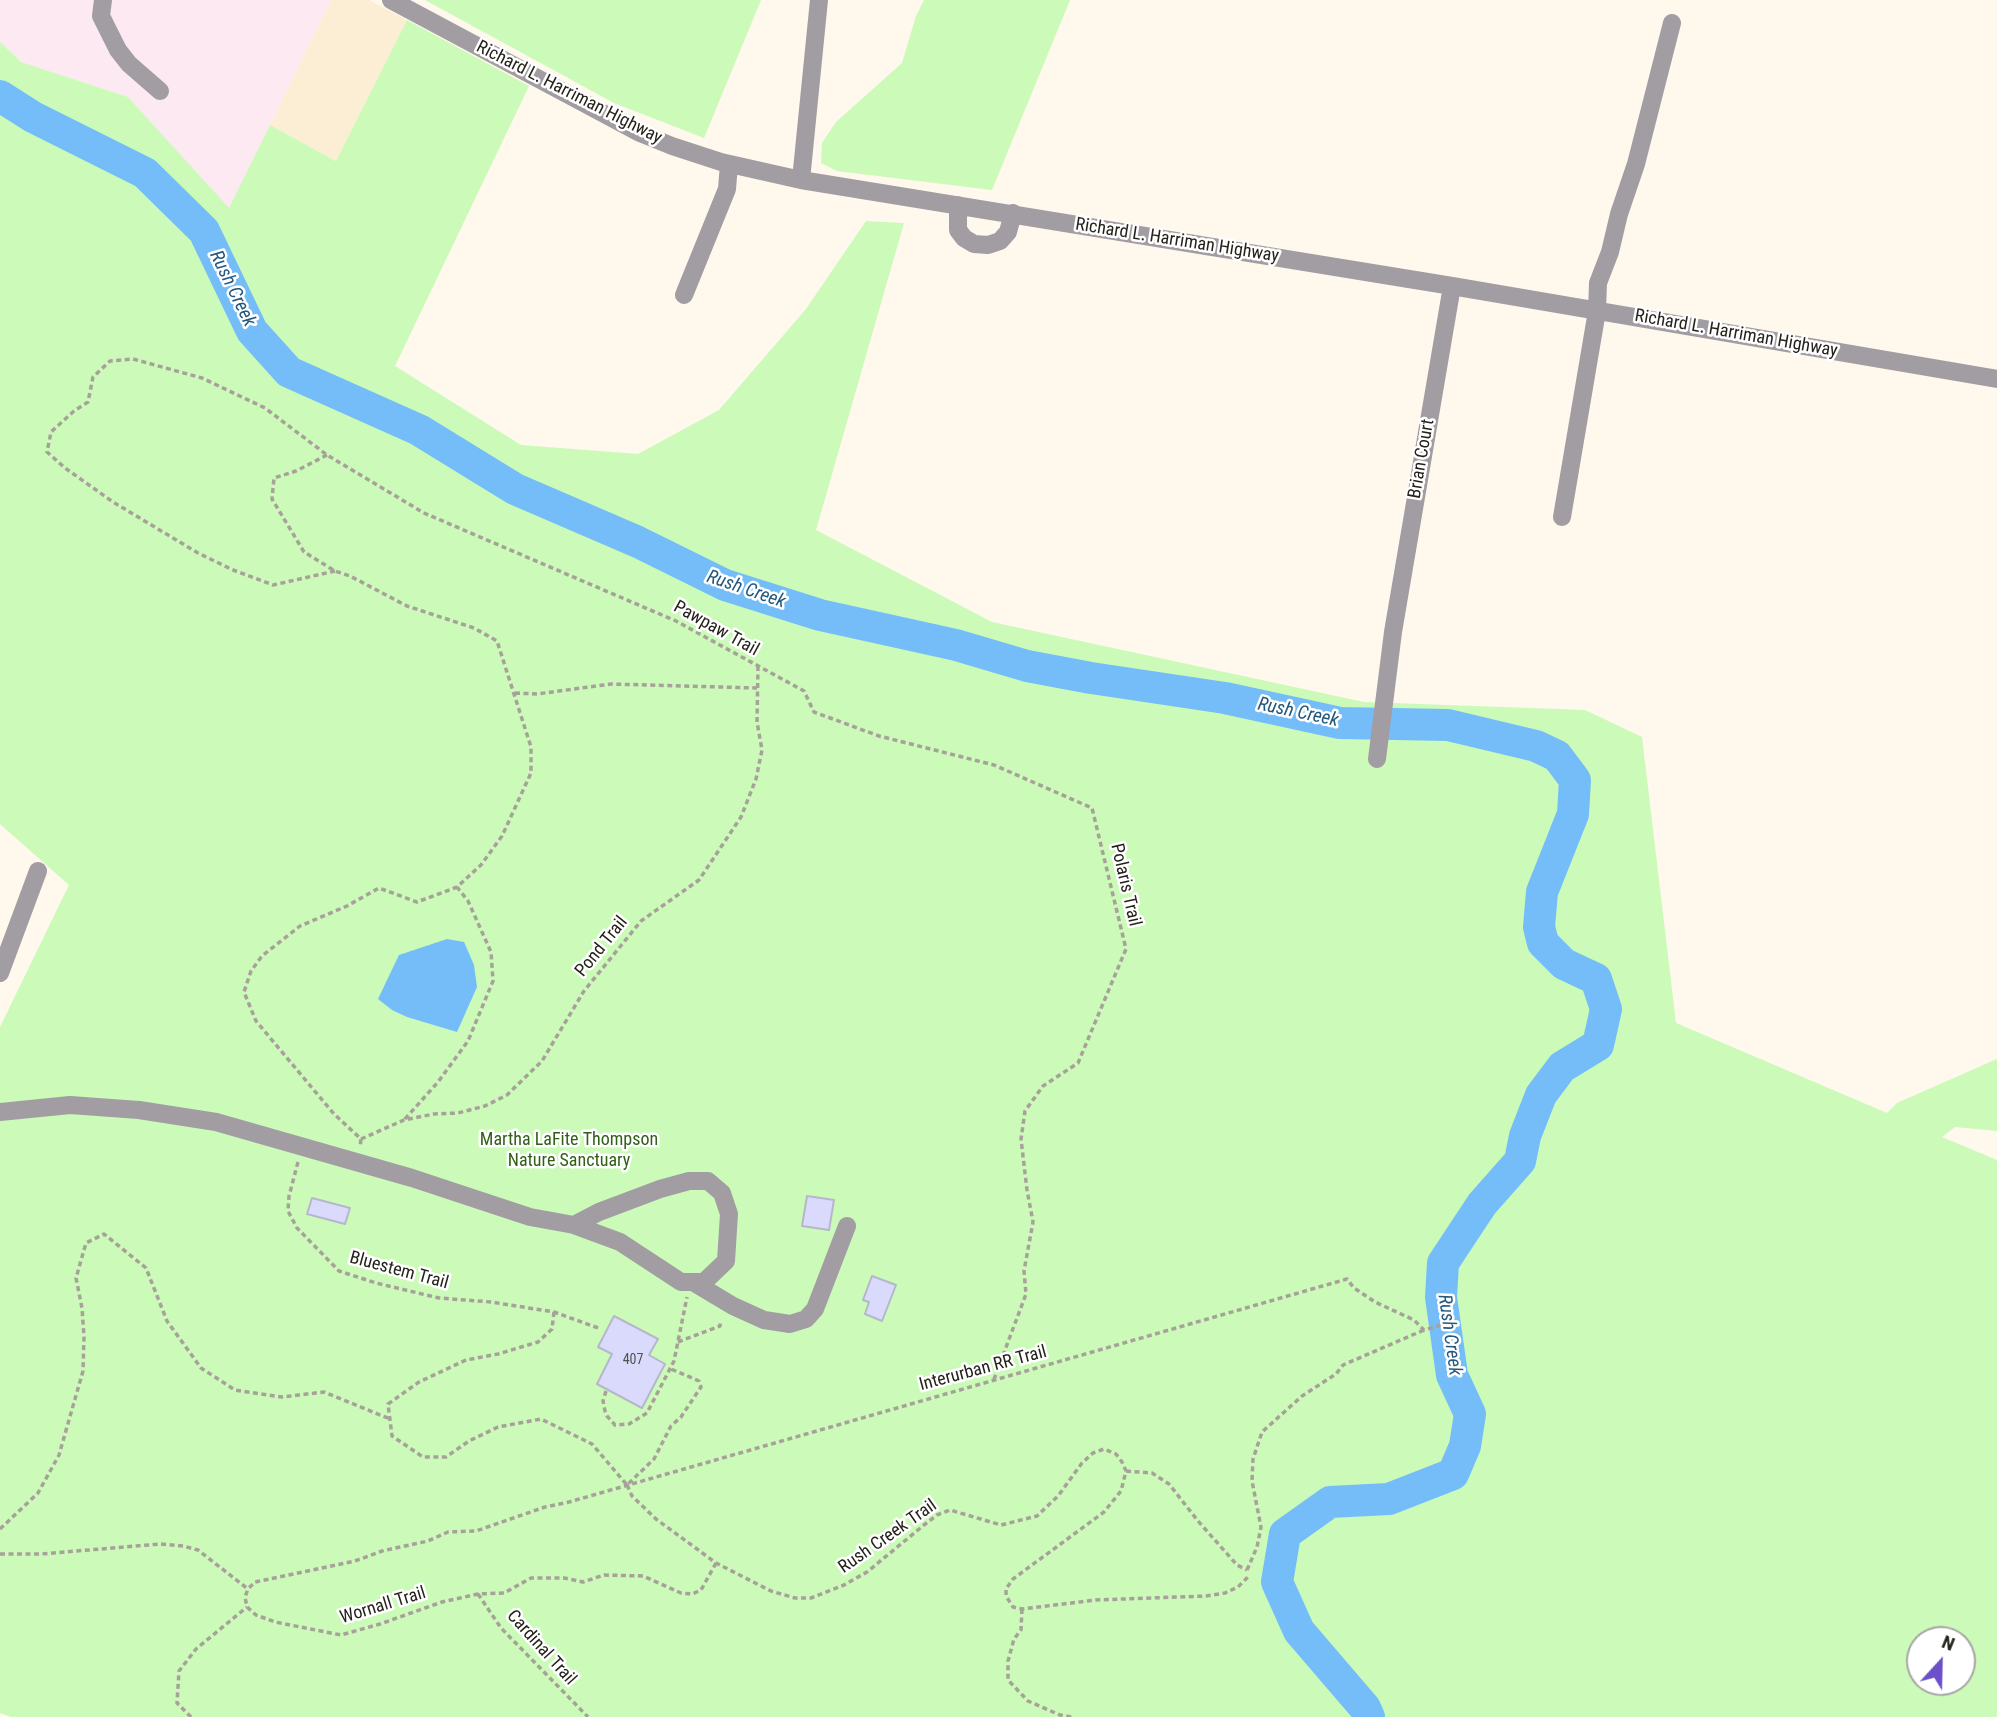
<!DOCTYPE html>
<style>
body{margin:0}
#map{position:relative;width:1997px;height:1717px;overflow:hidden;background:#fef8ed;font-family:"Roboto Condensed",sans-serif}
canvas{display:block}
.north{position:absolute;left:1906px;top:1626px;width:70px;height:70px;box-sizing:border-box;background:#fff;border:2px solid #a8a7a4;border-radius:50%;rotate:22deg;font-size:19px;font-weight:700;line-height:28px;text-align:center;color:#25221b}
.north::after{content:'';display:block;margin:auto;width:24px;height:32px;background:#6b50ca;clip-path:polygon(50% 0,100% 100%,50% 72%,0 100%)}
</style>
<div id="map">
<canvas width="1997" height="1717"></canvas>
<div class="north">N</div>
</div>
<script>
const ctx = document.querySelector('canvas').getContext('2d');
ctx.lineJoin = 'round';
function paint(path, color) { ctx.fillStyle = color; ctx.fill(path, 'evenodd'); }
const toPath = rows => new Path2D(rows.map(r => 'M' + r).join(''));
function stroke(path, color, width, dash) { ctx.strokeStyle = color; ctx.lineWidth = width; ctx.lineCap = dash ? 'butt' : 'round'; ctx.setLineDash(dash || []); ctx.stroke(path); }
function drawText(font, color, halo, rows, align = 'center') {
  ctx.font = font + ' "Roboto Condensed",sans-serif'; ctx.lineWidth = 5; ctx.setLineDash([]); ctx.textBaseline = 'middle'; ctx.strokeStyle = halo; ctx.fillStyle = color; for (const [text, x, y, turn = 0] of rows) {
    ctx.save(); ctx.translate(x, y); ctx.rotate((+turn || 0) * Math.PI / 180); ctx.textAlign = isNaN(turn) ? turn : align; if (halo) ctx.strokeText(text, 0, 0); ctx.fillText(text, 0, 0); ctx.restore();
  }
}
paint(toPath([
 [331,0,369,0,407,20,336,161,270,125]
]), '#fceed4');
paint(toPath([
 [0,0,331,0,229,209,128,97,21,62,0,42]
]), '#fce9f1');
paint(toPath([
 [425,0,761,0,704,138,614,103],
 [924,0,1070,0,992,190,837,171,821,163,822,143,836,122,902,63,916,16],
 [407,20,529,86,395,366,521,445,638,454,719,410,806,309,866,221,904,223,816,530,992,622,1364,702,1585,710,1642,737,1676,1023,1887,1113,1897,1103,1997,1059,1997,1131,1955,1127,1942,1137,1997,1160,1997,1717,11,1717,0,1713,0,1027,69,885,0,824,0,42,21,62,128,97,229,208,270,125,336,161],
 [1920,1640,1962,1640,1962,1682,1920,1682]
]), '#ccfab9');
paint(toPath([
 [447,939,464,942,474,965,477,987,457,1032,407,1017,392,1010,378,999,399,955]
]), '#74bdf9');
stroke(toPath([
 [0,96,33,117,145,173,204,231,252,331,289,372,419,430,515,489,638,542,725,585,820,615,956,645,1027,666,1091,678,1225,698,1340,723,1448,725,1536,746,1557,756,1575,780,1573,814,1542,892,1539,927,1543,943,1564,964,1596,979,1606,1009,1598,1045,1562,1067,1541,1095,1525,1136,1520,1161,1482,1204,1443,1263,1441,1297,1452,1375,1470,1414,1465,1446,1453,1474,1389,1499,1330,1502,1285,1534,1277,1582,1299,1631,1365,1708,1369,1717]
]), '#74bdf9', 32);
const building = toPath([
 [807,1196,834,1200,829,1230,802,1226,807,1196],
 [312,1198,350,1208,345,1224,307,1214,312,1198],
 [872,1276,896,1285,882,1321,865,1314,869,1302,863,1300,872,1276],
 [614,1316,658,1339,649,1355,665,1364,642,1408,597,1384,612,1354,598,1347,614,1316]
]);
paint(building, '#dadbfc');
stroke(building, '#b6b7cb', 2);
stroke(toPath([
 [327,455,296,471,274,478,272,499,304,552,335,571,350,576,407,606,474,628,497,641,531,747,531,773,502,836,481,865,457,887,417,902,379,888,347,906,300,926,262,956,251,971,244,992,256,1021,334,1114,361,1139,360,1147],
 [335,571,273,585,233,570,198,553,113,502,65,468,47,452,51,432,74,411,88,402,93,377,110,361,133,359,202,378,265,408,327,455,424,513,676,621,804,691,814,712,879,736,994,765,1092,808,1126,949,1078,1063,1043,1086,1025,1111,1021,1139,1027,1190,1033,1222,1024,1271,1026,1294,993,1382],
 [515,693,537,694,611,684,757,688],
 [405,1119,438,1082,468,1041,493,981,491,952,468,901,457,887],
 [361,1139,404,1120,434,1114,458,1113,485,1106,507,1095,542,1061,584,991,641,921,699,880,741,817,756,779,762,750,757,722,758,666],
 [298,1162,289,1196,288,1211,297,1228,339,1271,376,1283,439,1298,491,1302,554,1312,601,1329],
 [554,1312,552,1329,538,1342,498,1354,466,1360,419,1382,388,1404,392,1436,423,1457,446,1457,469,1441,498,1427,541,1419,592,1444,627,1485,654,1459,671,1426,681,1417,701,1387,699,1381,671,1369],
 [678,1342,720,1326,721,1320],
 [606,1391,603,1401,605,1411,607,1416,615,1425,629,1424,647,1413,674,1361,687,1297],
 [1126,1471,1152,1473,1169,1484,1198,1521,1237,1565,1247,1570],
 [627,1485,632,1496,656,1519,716,1563,771,1591,795,1598,811,1598,844,1585,867,1572,924,1525,937,1515,950,1510,1001,1525,1037,1516,1058,1496,1082,1463,1093,1453,1104,1449,1116,1454,1122,1462,1126,1471,1121,1491,1104,1512,1013,1579,1006,1589,1006,1596,1013,1607,1022,1609,1096,1600,1206,1596,1225,1593,1238,1587,1249,1576],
 [0,1529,38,1493,59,1455,83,1371,84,1337,82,1308,76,1278,86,1243,104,1234,146,1268,167,1321,201,1368,235,1390,282,1397,324,1392,390,1419],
 [0,1554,41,1554,160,1544,183,1546,198,1550,248,1589],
 [716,1563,701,1590,692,1594,681,1593,643,1576,604,1575,583,1582,564,1578,531,1578,504,1593,478,1594,442,1602,380,1624,341,1635,275,1622,256,1615,247,1607,245,1597,248,1589,255,1582,355,1561,382,1551,428,1541,448,1532,476,1531,545,1507,569,1502,1347,1279,1354,1288,1375,1302,1414,1320,1424,1330,1442,1325],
 [1247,1570,1257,1547,1261,1527,1252,1481,1253,1459,1262,1432,1302,1396,1336,1374,1343,1365,1424,1330],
 [478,1594,501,1628,588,1717],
 [1022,1609,1021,1630,1014,1639,1008,1661,1008,1680,1028,1701,1060,1715,1072,1717],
 [191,1717,177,1703,179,1671,196,1649,247,1607]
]), '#a7a299', 3.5, [5, 3.5]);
stroke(toPath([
 [103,0,101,16,118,50,129,64,160,91],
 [391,0,640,133,672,146,721,162,801,180,1452,286,1997,379],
 [801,180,819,0],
 [958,205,958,230,964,238,974,244,988,245,1000,241,1008,232,1013,213],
 [684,295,727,189,729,164],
 [1562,517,1597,311,1598,283,1610,252,1619,214,1636,164,1672,23],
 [1377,759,1393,632,1452,286],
 [0,973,38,871],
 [0,1112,70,1105,139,1110,216,1122,412,1178,530,1217,574,1225,620,1242,681,1282,704,1282,726,1261,729,1214,722,1193,708,1181,689,1181,660,1189,599,1212,574,1225],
 [693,1282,733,1306,764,1320,790,1324,806,1319,815,1309,847,1226]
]), '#a29ca3', 18);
drawText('14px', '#525053', null, [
 ["407",633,1360]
]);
drawText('18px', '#25221b', '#fff', [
 ["Richard L. Harriman Highway",569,93,27],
 ["Richard L. Harriman Highway",1177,241,9],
 ["Richard L. Harriman Highway",1736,334,10],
 ["Brian Court",1422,459,-80],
 ["Pawpaw Trail",716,629,29],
 ["Polaris Trail",1125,885,77],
 ["Pond Trail",602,947,-51],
 ["Bluestem Trail",399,1271,15],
 ["Interurban RR Trail",983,1369,-15],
 ["Rush Creek Trail",888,1537,-35],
 ["Wornall Trail",383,1606,-17],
 ["Cardinal Trail",541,1648,48]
]);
drawText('18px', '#316017', '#fff', [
 ["Martha LaFite Thompson",569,1140],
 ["Nature Sanctuary",569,1161]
]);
drawText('italic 19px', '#23587f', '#fff', [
 ["Rush Creek",232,289,64],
 ["Rush Creek",746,590,19],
 ["Rush Creek",1298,713,12],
 ["Rush Creek",1449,1335,82]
]);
</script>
